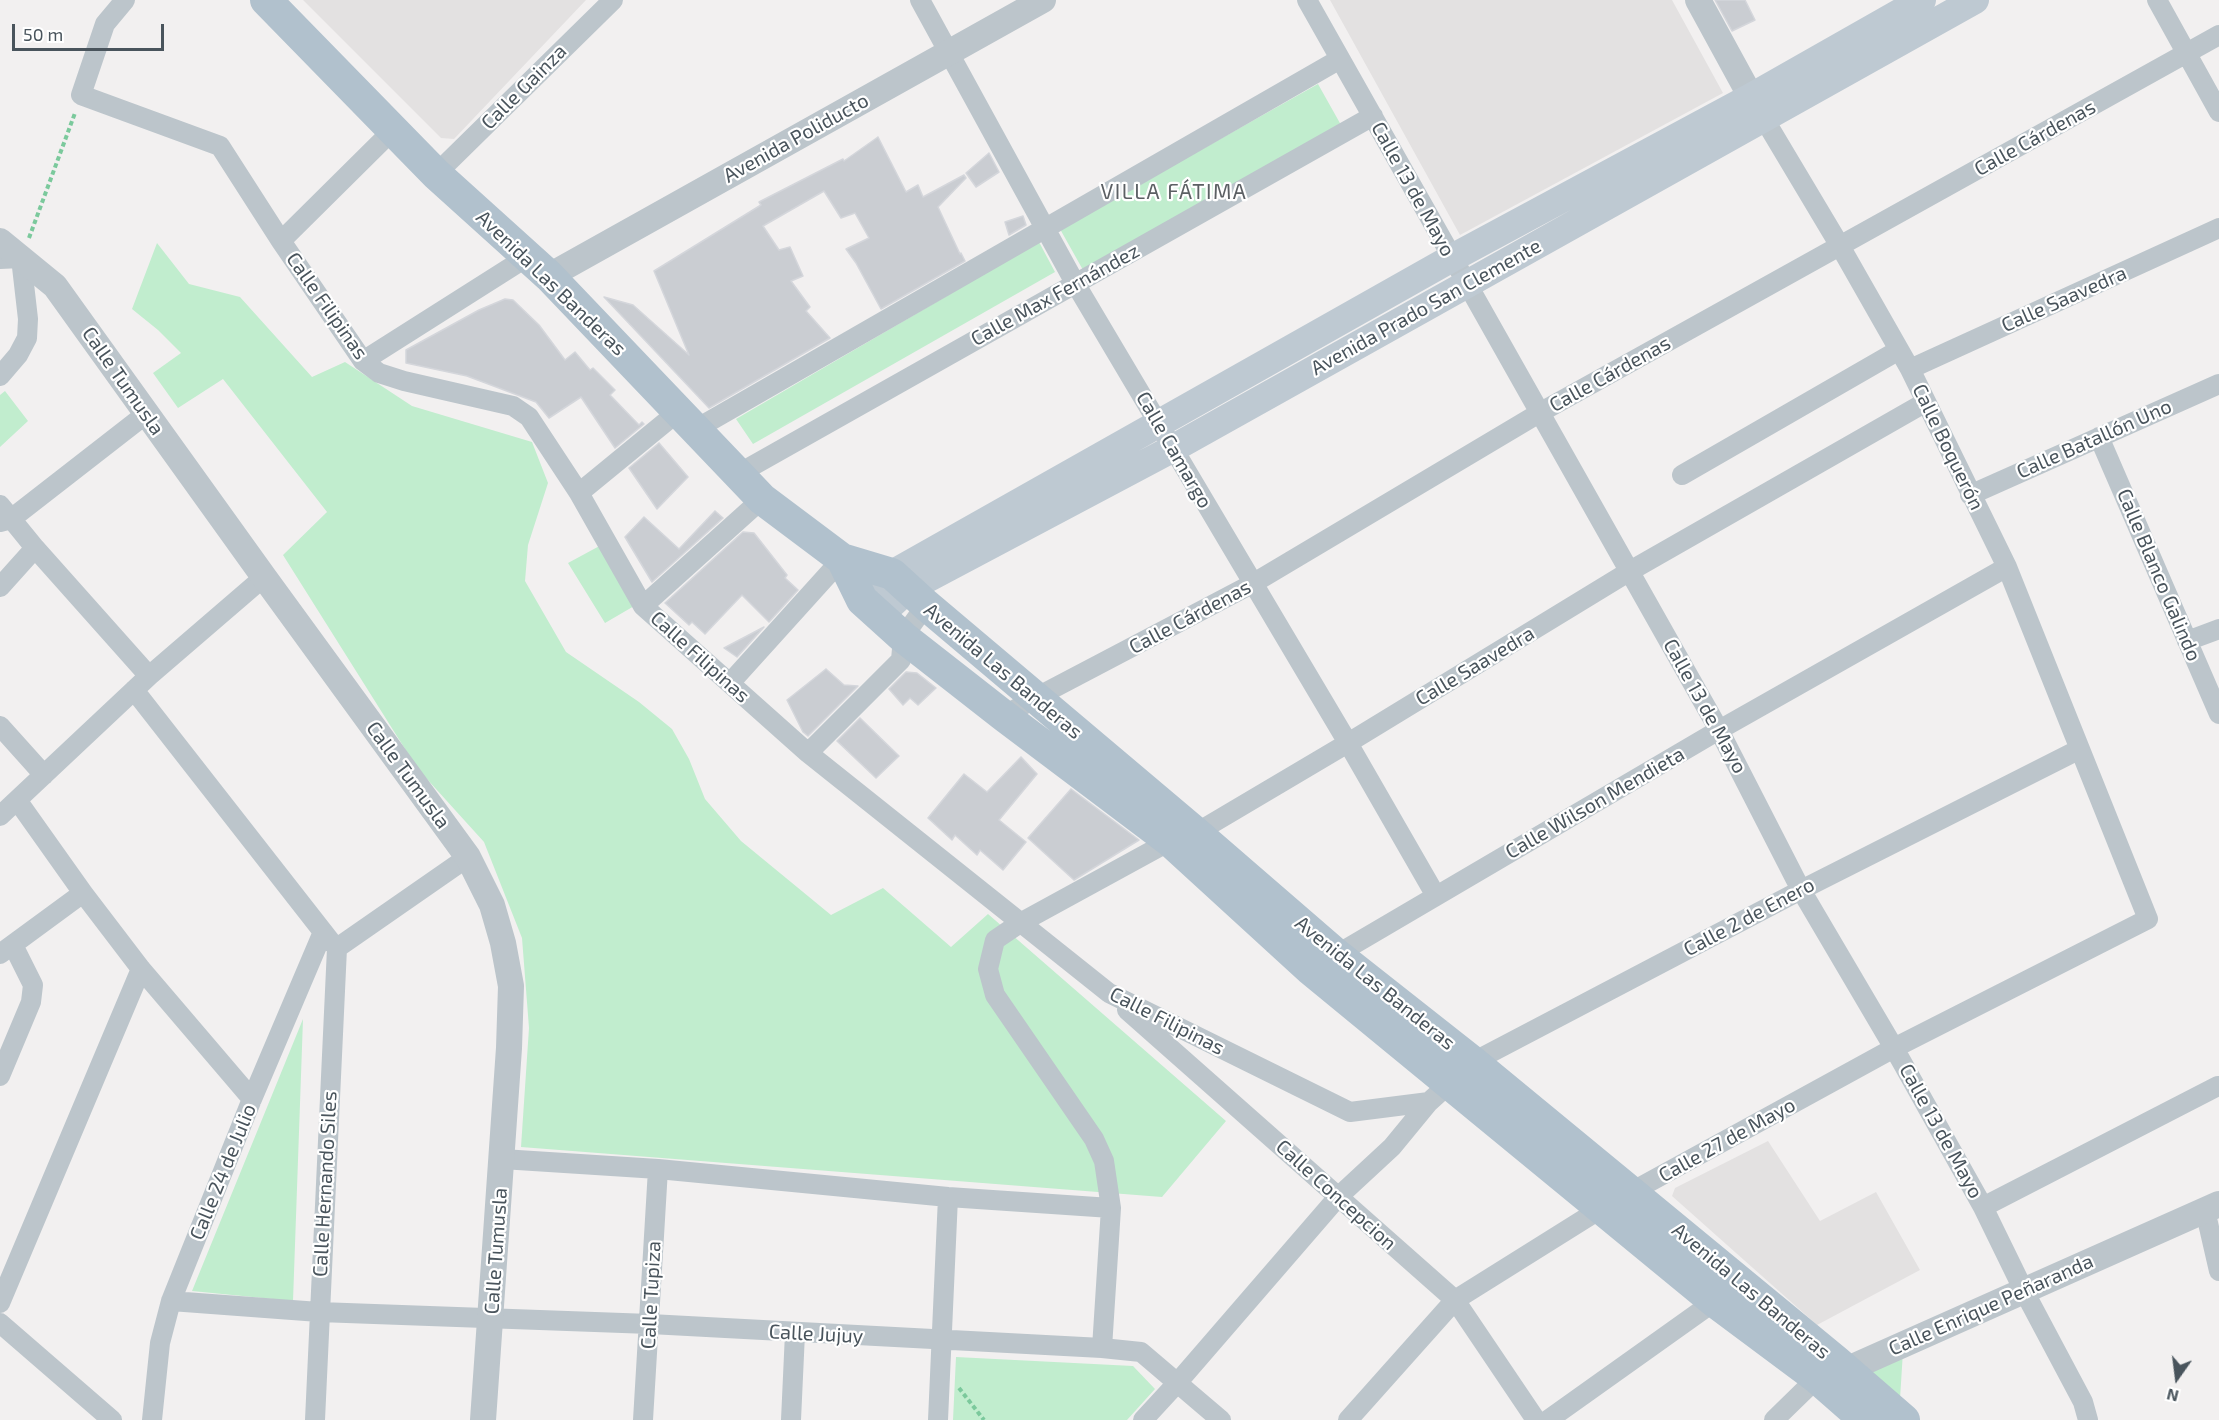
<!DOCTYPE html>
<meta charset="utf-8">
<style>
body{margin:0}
#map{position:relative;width:2219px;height:1420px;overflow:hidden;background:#f2f0f0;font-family:"Exo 2",sans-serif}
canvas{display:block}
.north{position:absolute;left:2147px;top:1348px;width:60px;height:60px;-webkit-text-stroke:4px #fff;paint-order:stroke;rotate:194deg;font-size:16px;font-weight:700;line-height:24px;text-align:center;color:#49545c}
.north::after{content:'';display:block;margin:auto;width:21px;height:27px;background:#49545c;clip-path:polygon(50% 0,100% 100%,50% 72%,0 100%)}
.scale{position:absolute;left:12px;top:24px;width:152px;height:27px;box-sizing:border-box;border:3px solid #49545c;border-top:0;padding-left:8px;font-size:18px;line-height:21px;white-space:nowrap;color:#49545c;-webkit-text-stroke:4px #fff;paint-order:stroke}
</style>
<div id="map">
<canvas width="2219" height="1420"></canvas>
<div class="north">N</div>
<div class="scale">50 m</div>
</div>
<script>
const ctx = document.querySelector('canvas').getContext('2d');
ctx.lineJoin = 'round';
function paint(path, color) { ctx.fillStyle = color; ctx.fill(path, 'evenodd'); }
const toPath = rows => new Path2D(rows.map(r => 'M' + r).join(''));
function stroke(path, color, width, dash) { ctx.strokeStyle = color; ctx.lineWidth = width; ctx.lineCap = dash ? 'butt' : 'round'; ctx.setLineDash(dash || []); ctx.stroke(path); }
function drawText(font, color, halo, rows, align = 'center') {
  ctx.font = font + ' "Exo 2",sans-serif'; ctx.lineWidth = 4.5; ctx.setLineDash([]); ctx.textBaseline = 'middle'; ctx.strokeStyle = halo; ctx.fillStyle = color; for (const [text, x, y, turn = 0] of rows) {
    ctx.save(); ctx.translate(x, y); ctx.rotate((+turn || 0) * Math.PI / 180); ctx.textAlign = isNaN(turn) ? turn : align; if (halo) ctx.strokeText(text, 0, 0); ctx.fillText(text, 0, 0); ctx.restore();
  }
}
paint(toPath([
 [303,0,586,0,454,139,441,138],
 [1330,0,1672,0,1723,93,1460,235],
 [1768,1141,1820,1221,1876,1192,1920,1270,1817,1325,1672,1196,1675,1188]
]), '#e3e1e1');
paint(toPath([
 [1318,84,1341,125,1083,270,1060,229],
 [1039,242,1055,272,753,444,736,419],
 [157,243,189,284,240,297,312,377,345,362,412,406,532,442,548,483,528,545,525,581,566,652,639,702,672,729,689,759,705,799,741,841,831,915,883,888,951,947,988,914,1226,1121,1162,1197,521,1147,529,1028,522,938,484,842,417,768,283,555,327,512,223,379,178,408,153,373,181,353,158,330,132,309],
 [5,391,28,421,0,447,0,395],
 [605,543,641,602,605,623,568,563],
 [303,1019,293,1301,192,1291],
 [1903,1351,1900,1399,1869,1372],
 [956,1357,1133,1366,1155,1389,1127,1420,953,1420]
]), '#c1edce');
const building = toPath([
 [1715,0,1745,0,1755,20,1732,31,1715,0],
 [878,137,906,192,918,185,923,197,964,175,966,178,938,207,960,254,961,253,965,261,881,309,856,263,846,249,869,238,855,213,841,218,824,191,763,226,779,250,790,247,803,276,791,281,810,307,806,311,830,338,709,408,604,297,633,305,689,355,654,271,761,205,759,202,843,159,844,161,878,137],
 [989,153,999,172,976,187,966,173,989,153],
 [1023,216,1026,225,1009,235,1005,222,1023,216],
 [505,299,513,300,539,325,565,360,575,352,590,370,593,368,615,390,610,395,639,425,642,422,644,424,615,448,581,397,549,418,536,402,467,376,406,363,406,350,479,310,505,299],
 [659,443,688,477,657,509,629,468,659,443],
 [715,511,723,518,652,582,625,537,644,517,679,549,715,511],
 [743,532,754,533,787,575,785,578,798,590,769,622,742,595,705,634,692,622,689,625,665,603,743,532],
 [764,627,737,657,724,648,764,627],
 [826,669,844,685,858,686,808,736,803,732,787,700,826,669],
 [906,672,917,673,936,688,918,705,910,698,903,705,889,689,906,672],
 [860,718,899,756,876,778,837,741,860,718],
 [1021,757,1037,774,999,820,1026,842,1003,870,980,850,977,855,955,835,952,840,928,818,964,774,987,792,1021,757],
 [1071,789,1139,840,1074,880,1028,838,1071,789]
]);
paint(building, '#cacdd2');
stroke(building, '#d4d6db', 1.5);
stroke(toPath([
 [29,238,75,113],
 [959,1388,984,1420]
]), '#7bc99c', 4, [4.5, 3]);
stroke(toPath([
 [125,0,105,24,81,95,220,146,281,241,363,361,379,373,404,381,513,406,529,417,579,493,643,606,808,753,1109,993,1350,1112,1429,1102],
 [920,0,1075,283,1348,743,1436,896],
 [1307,0,1719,730,1801,890,1894,1048,1983,1207,2024,1291,2083,1402,2088,1420],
 [2157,0,2219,112],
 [436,174,613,0],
 [281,241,393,130],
 [0,259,21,258,28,319,27,338,18,355,0,376],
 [363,361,527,257],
 [1910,369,2219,228],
 [696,429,1340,59],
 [2099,437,2219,714],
 [738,474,1373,116],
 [1682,475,1899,350],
 [579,493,679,411],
 [1970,495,2219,384],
 [0,505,35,548,149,676],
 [0,522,11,519,146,414],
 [0,587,35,548],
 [643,606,762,499],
 [2187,641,2219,629],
 [730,683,842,559],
 [134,690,331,942],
 [1004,716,1035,698,1252,584,1541,412,2219,35],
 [0,726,44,775],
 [808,753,901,660,903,637,926,605],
 [17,800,83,893,141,969,252,1099],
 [0,816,149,676,264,577],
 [337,948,468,857],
 [0,954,83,893],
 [1329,959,1719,730,2007,567],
 [1127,1010,1455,1300,1536,1420],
 [0,1076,31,1002,33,985,13,945],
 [502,1159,658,1169,948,1197,1111,1208],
 [1983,1207,2218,1086],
 [2205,1210,2219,1271],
 [171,1301,319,1312,650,1324,1102,1348,1141,1352,1221,1420],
 [0,1303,141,969],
 [0,1323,112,1420],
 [1102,1348,1111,1208,1104,1161,1094,1139,995,995,988,969,995,940,1020,923,1170,841,1196,833,1348,743,1630,571,1926,402],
 [152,1420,160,1343,171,1301,252,1099,323,932],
 [315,1420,337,948],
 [643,1420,658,1169],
 [791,1420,795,1333],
 [938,1420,948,1197],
 [1143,1420,1178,1382,1338,1197,1392,1147,1429,1102,1473,1062,1801,890,2080,749],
 [1348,1420,1455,1300,1602,1208,1894,1048,2148,919,2007,567,1910,369,1840,246,1757,107],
 [1548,1420,1722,1296],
 [1774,1420,1817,1378]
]), '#bcc5cb', 20);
stroke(toPath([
 [1698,0,1751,97],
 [0,241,55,286,264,577,468,857,492,905,503,943,511,986,509,1048,483,1420],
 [549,276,1043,0],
 [1829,1375,1846,1370,2219,1204]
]), '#bcc5cb', 26);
stroke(toPath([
 [862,600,892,574,1452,258,1751,97,1922,0],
 [880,615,908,589,1172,449,1975,0]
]), '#bec9d2', 28);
stroke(toPath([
 [266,0,436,174,549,276,762,499,842,559,892,574,926,605,1196,833,1336,954,1473,1062,1836,1361,1904,1420],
 [842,559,862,600,903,637,1004,716,1170,841,1311,970,1715,1302,1817,1378,1865,1420]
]), '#b1c1cd', 32);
drawText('20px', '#49545c', '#fff', [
 ["Calle Gainza",524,87,-45],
 ["Avenida Poliducto",796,138,-29],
 ["Calle Cárdenas",2035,138,-29],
 ["Calle 13 de Mayo",1413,189,61],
 ["Avenida Las Banderas",551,283,44],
 ["Calle Max Fernández",1055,295,-29],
 ["Calle Saavedra",2064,299,-24],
 ["Calle Filipinas",327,306,55],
 ["Avenida Prado San Clemente",1426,307,-29],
 ["Calle Cárdenas",1610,374,-29],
 ["Calle Tumusla",123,381,55],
 ["Calle Batallón Uno",2094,439,-24],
 ["Calle Boquerón",1948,447,64],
 ["Calle Camargo",1174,450,60],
 ["Calle Blanco Galindo",2159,575,67],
 ["Calle Cárdenas",1190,617,-28],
 ["Calle Filipinas",700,657,42],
 ["Calle Saavedra",1475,666,-31],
 ["Avenida Las Banderas",1003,671,40],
 ["Calle 13 de Mayo",1705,706,61],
 ["Calle Tumusla",408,775,54],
 ["Calle Wilson Mendieta",1595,803,-30],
 ["Calle 2 de Enero",1749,917,-28],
 ["Avenida Las Banderas",1375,983,39],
 ["Calle Filipinas",1167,1021,27],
 ["Calle 13 de Mayo",1941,1131,61],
 ["Calle 27 de Mayo",1727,1140,-29],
 ["Calle 24 de Julio",223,1172,-68],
 ["Calle Hernando Siles",325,1184,-87],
 ["Calle Concepcion",1336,1195,42],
 ["Calle Tumusla",496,1251,-86],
 ["Avenida Las Banderas",1751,1291,40],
 ["Calle Tupiza",651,1295,-87],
 ["Calle Enrique Peñaranda",1991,1305,-24],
 ["Calle Jujuy",816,1334,3]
]);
ctx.letterSpacing = '1.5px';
drawText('21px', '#5c6064', '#fff', [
 ["VILLA FÁTIMA",1174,192]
]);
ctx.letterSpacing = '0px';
</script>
